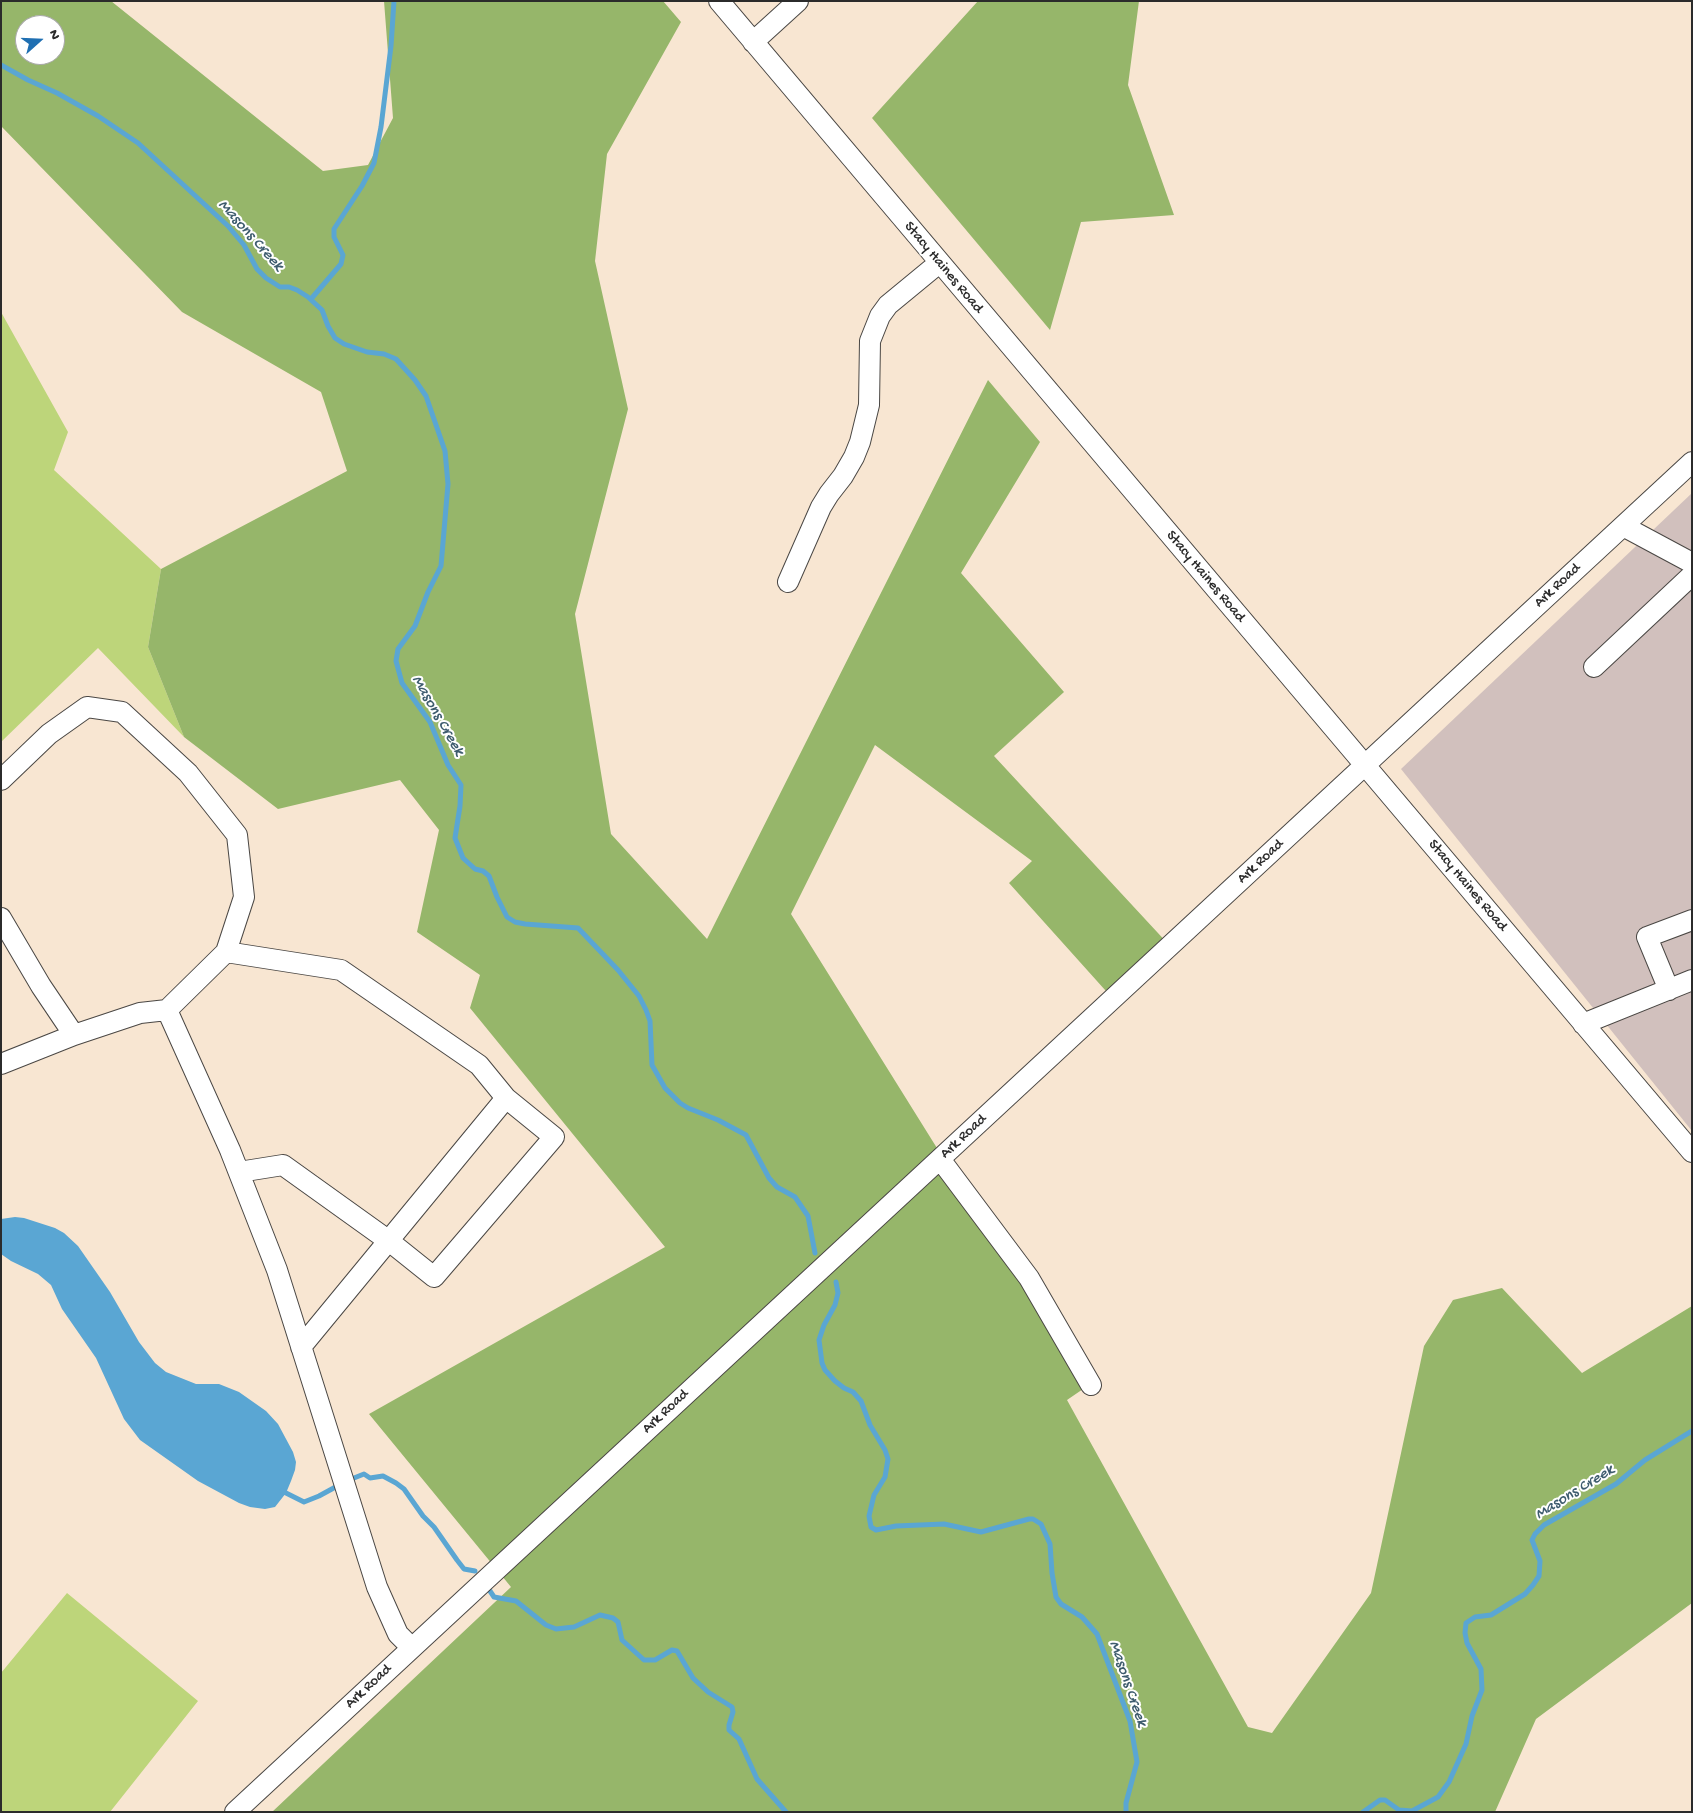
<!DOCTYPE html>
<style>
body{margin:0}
#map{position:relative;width:1693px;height:1813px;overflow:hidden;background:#f8e6d2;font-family:"Gochi Hand",sans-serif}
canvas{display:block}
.frame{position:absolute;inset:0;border:2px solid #2b2b2b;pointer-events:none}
.north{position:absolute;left:15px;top:15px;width:50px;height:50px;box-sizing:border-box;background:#fff;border:1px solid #aaa;border-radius:50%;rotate:70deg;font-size:14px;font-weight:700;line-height:20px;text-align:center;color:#2b2b2b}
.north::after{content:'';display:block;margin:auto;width:18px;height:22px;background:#1f6fb2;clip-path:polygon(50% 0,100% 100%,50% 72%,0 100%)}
</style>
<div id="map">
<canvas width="1693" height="1813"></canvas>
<div class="frame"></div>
<div class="north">N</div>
</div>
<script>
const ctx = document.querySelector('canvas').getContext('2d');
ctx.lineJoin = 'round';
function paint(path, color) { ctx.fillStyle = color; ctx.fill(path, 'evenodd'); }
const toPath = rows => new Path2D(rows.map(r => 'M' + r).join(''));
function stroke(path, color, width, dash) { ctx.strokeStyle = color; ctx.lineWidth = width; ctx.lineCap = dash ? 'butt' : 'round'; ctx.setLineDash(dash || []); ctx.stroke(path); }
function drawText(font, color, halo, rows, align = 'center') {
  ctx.font = font + ' "Gochi Hand",sans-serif'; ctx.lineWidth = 4; ctx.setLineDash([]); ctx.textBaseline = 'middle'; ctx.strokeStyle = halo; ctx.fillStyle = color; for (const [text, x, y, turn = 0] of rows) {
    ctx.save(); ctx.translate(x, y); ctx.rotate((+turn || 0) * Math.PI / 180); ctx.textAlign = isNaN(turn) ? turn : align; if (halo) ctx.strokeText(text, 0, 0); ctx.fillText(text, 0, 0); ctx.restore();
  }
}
paint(toPath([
 [1692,493,1692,1131,1401,769]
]), '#d1c0bd');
paint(toPath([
 [1,312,68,432,54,470,161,569,148,647,184,737,98,648,1,742],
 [67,1593,198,1701,110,1812,1,1812,1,1673]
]), '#bdd57a');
paint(toPath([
 [1,1,111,1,323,171,368,165,393,118,384,1,663,1,681,22,607,154,595,261,628,409,575,614,611,834,707,939,988,380,1040,442,961,573,1064,692,994,756,1170,946,1114,1000,1009,883,1032,861,875,745,791,914,1086,1387,1067,1400,1248,1727,1272,1733,1371,1593,1424,1346,1453,1300,1502,1288,1582,1373,1692,1306,1692,1603,1536,1719,1495,1812,272,1812,511,1587,369,1414,665,1247,470,1008,480,975,417,932,439,830,400,780,278,809,184,737,148,647,161,569,347,471,321,392,182,312,1,126],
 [25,25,55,25,55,55,25,55],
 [978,1,1139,1,1128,85,1174,215,1081,222,1050,330,872,118]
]), '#96b66a');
paint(toPath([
 [15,1217,24,1218,55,1228,64,1233,78,1246,110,1292,139,1342,155,1363,166,1372,196,1384,219,1384,239,1392,266,1411,278,1424,293,1452,296,1462,295,1470,291,1481,286,1493,275,1507,265,1509,250,1507,239,1503,198,1481,140,1440,124,1419,96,1358,62,1309,51,1285,38,1274,11,1261,1,1254,1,1219]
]), '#5aa6d3');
stroke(toPath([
 [1,65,28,80,57,93,98,116,138,143,228,226,244,245,257,269,266,278,280,287,289,287,297,290,308,297,322,310,328,326,335,338,344,344,367,352,384,354,396,359,415,380,426,396,445,451,448,484,441,566,428,592,415,626,398,649,396,661,402,683,430,722,448,765,461,785,460,806,455,838,463,858,475,869,483,871,489,876,497,897,507,917,515,922,525,924,578,928,618,970,639,996,646,1010,650,1021,652,1065,665,1088,680,1103,688,1108,718,1120,746,1135,769,1178,777,1187,795,1197,808,1216,815,1253],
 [311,299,341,264,343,255,334,237,334,229,362,186,374,163,381,127,391,46,394,1],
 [836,1282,838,1293,835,1305,824,1325,819,1340,822,1363,825,1370,835,1381,844,1388,853,1392,861,1401,870,1425,885,1450,888,1459,885,1477,874,1495,869,1516,871,1527,876,1530,896,1526,944,1524,981,1532,1029,1519,1033,1519,1041,1524,1050,1544,1052,1573,1056,1597,1061,1604,1082,1617,1097,1634,1130,1721,1137,1762,1126,1803,1126,1812],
 [349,1480,364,1474,370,1478,383,1476,396,1483,404,1489,423,1516,434,1527,457,1560,464,1569,475,1571],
 [282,1491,304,1502,319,1496,341,1484],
 [490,1591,494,1597,516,1601,546,1625,556,1629,574,1627,600,1615,613,1618,618,1622,622,1640,644,1660,655,1660,672,1650,677,1651,693,1678,708,1692,732,1707,733,1712,729,1725,729,1730,739,1739,757,1779,786,1812],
 [1363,1812,1380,1800,1385,1800,1399,1810,1412,1811,1438,1797,1449,1782,1466,1744,1472,1716,1482,1690,1481,1669,1467,1643,1465,1633,1466,1623,1475,1617,1491,1615,1525,1594,1533,1585,1539,1576,1540,1561,1532,1540,1535,1534,1544,1525,1616,1484,1645,1460,1692,1431]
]), '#5aa6d3', 5);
const minor = toPath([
 [719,1,1692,1152],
 [753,42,798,1],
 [1623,526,1692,563],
 [788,582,821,507,829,494,843,476,854,457,860,442,869,405,870,341,880,316,888,305,939,263],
 [1594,667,1692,575],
 [1,780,49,734,87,707,122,712,188,773,237,835,244,897,226,952],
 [1,918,41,986,74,1035,140,1013,167,1010,226,952,341,970,479,1065,506,1098,301,1347],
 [1669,990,1647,937,1692,920],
 [167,1010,230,1150,277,1270,377,1587,398,1634,412,1648],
 [1583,1024,1692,980],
 [1,1064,74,1035],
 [940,1159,1029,1278,1091,1385],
 [239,1172,283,1165,389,1241,434,1277,554,1137,506,1098],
 [235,1812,1692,462]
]);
stroke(minor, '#4a4744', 22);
stroke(minor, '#fff', 20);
drawText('15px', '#2b2b2b', '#fff', [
 ["Stacy Haines Road",943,268,50],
 ["Stacy Haines Road",1205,577,50],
 ["Ark Road",1558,586,-43],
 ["Ark Road",1261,862,-43],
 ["Stacy Haines Road",1467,886,50],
 ["Ark Road",964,1137,-43],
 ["Ark Road",666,1412,-43],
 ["Ark Road",369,1687,-43]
]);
drawText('italic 16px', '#3e5c6e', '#fff', [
 ["Masons Creek",250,236,48],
 ["Masons Creek",437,716,60],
 ["Masons Creek",1575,1493,-32],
 ["Masons Creek",1127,1684,71]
]);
</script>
